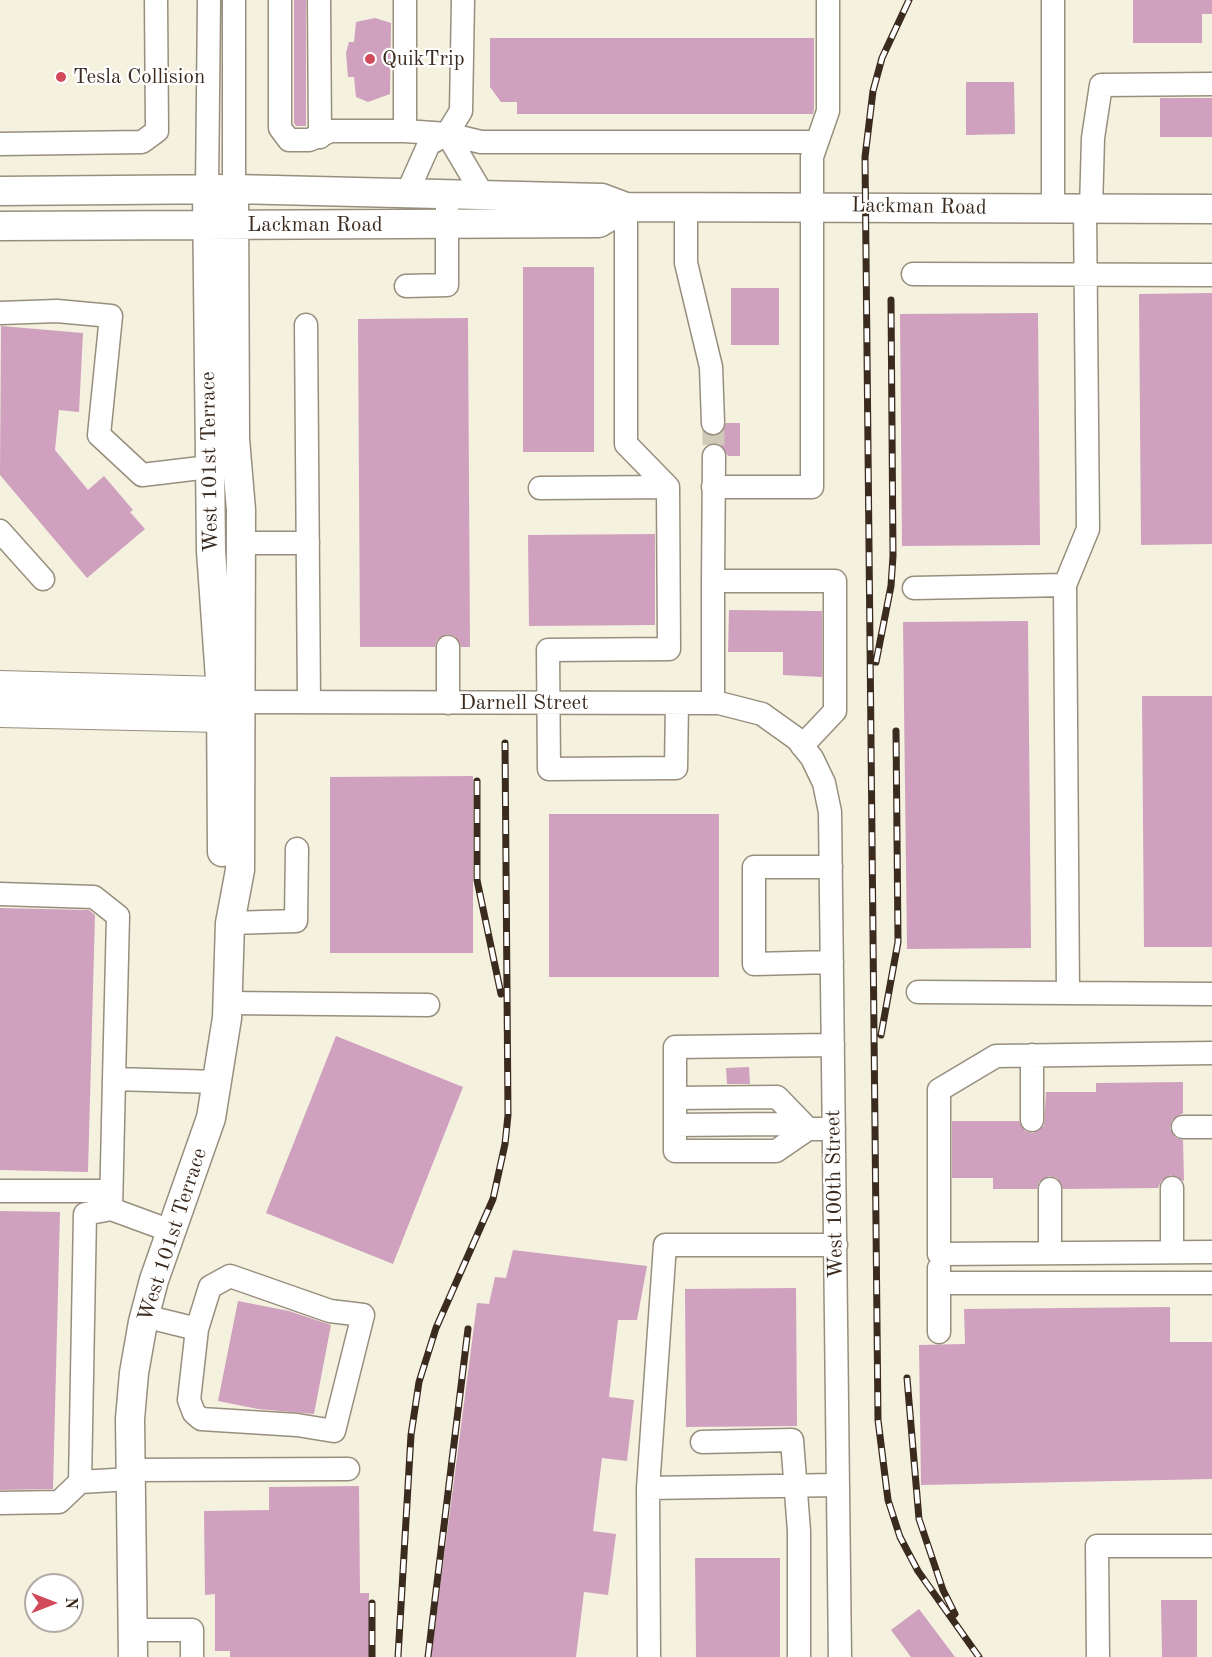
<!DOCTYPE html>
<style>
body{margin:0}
#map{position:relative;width:1212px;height:1657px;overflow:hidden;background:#f4f1df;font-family:"Old Standard TT",serif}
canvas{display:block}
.north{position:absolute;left:24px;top:1573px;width:60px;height:60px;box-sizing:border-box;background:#fff;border:2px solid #b1aaa5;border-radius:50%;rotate:90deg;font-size:16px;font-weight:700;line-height:24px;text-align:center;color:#3b2a1e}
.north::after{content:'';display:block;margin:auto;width:21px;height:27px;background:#d1495b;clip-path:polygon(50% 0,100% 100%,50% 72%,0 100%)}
</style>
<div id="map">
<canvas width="1212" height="1657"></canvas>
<div class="north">N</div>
</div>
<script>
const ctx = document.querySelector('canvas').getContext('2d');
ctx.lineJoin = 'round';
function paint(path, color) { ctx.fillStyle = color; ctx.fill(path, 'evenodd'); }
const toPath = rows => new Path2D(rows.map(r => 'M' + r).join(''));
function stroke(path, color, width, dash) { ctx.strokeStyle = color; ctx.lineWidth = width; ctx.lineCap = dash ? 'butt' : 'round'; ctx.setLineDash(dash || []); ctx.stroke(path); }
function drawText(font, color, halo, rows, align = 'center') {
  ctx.font = font + ' "Old Standard TT",serif'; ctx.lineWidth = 4.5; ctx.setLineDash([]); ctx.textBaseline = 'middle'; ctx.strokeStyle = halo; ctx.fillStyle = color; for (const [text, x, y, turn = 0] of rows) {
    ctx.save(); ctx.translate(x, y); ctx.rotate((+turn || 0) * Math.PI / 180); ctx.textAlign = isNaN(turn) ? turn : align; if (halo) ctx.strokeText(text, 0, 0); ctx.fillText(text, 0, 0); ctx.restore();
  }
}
paint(toPath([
 [294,0,306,0,306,126,296,126,294,123],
 [1133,0,1212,0,1212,14,1202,14,1202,43,1133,43],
 [375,18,391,23,390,94,368,102,356,97,354,77,348,77,346,53,349,42,354,42,356,22],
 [490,38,814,38,814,109,813,114,517,114,517,102,501,102,490,87],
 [966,82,1014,82,1015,134,966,135],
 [1160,98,1212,98,1212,137,1160,137],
 [523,267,594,267,594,452,523,452],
 [731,288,779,288,779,345,731,345],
 [1212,293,1212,544,1141,545,1139,294],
 [1038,313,1040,545,902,546,900,314],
 [468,318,470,647,461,647,455,636,447,634,437,640,435,647,360,647,358,319],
 [1,326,83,333,79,412,59,410,55,450,88,490,104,476,133,510,130,512,145,529,87,578,0,475],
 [726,423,740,423,740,456,728,456,720,444,707,444,707,435,721,434],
 [655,534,655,625,529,626,528,535],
 [729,610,822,611,822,677,783,675,783,652,728,652],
 [1028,621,1031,948,907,949,903,622],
 [1142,696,1212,696,1212,947,1144,947],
 [473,776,473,953,330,953,330,777],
 [549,814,719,814,719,977,549,977],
 [0,908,89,910,95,915,88,1172,0,1170],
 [336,1036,463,1087,393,1264,266,1213],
 [749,1067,750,1084,727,1084,726,1068],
 [1183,1082,1183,1113,1172,1120,1170,1128,1176,1138,1183,1140,1184,1181,1171,1175,1161,1181,1158,1188,1063,1189,1057,1178,1049,1176,1039,1182,1037,1189,993,1189,993,1178,952,1178,952,1121,1019,1121,1025,1131,1033,1133,1044,1126,1046,1092,1096,1092,1096,1083],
 [0,1211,60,1212,53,1489,0,1490],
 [513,1250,647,1266,637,1320,618,1320,609,1397,634,1400,627,1461,602,1458,593,1531,616,1534,608,1595,584,1592,576,1657,431,1657,477,1303,489,1304,495,1277,506,1278],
 [796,1288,797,1426,686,1427,685,1289],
 [238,1301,289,1311,331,1325,314,1414,258,1409,218,1401],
 [1170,1307,1170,1342,1212,1342,1212,1479,921,1485,919,1345,965,1344,964,1309],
 [359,1486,360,1593,369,1593,369,1657,230,1657,230,1651,215,1651,215,1594,205,1595,204,1511,269,1510,269,1487],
 [695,1558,780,1558,780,1657,696,1657],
 [1161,1600,1197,1600,1197,1657,1162,1657],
 [919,1609,955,1657,911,1657,891,1630]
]), '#cfa1be');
stroke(toPath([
 [713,423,714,456]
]), '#cfc9b8', 22, [22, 11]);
const minor = toPath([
 [234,0,234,189],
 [280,0,280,128,289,140,309,140,331,131,405,131,447,134,481,142,817,142],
 [319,0,320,137],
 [405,0,405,131],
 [1053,0,1053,209],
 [447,134,483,195],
 [0,144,142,142,157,131,156,0],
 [207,189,209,0],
 [407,193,429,144,447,134,461,111,463,0],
 [626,207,626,444,668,487,669,649,548,650,549,769,676,768,677,703],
 [686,207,686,263,711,367,713,423],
 [1091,209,1093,138,1101,85,1212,84],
 [913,274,1212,275],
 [406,286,447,285,447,194],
 [0,313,57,311,111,316,99,435,142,475,209,467],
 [306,325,309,702],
 [713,487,812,487,812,157,828,111,828,0],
 [540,488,668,487],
 [0,531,43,579],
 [241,543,308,543],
 [713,581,714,456],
 [1065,585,1068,993,1212,994],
 [914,588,1065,585,1088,529,1085,209],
 [448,647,448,703],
 [242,702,719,703,762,714,797,739,812,758,824,783,830,812,840,1657],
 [713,703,713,581,835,581,835,711,802,746],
 [831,867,754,867,754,964,832,962],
 [0,894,94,897,118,916,114,1079],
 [230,923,296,921,297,849],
 [918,992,1068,993],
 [228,1003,428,1005],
 [833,1045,675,1047,675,1151,776,1151,808,1129,834,1129],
 [1212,1053,996,1056,939,1090,939,1254,1212,1252],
 [1032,1055,1032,1120],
 [675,1098,777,1097,808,1129],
 [675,1125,778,1124,808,1129],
 [1183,1127,1212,1127],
 [1172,1188,1172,1252],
 [1050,1189,1050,1253],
 [0,1191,111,1191],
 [171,1231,111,1209,114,1079,218,1082],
 [939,1268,939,1332],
 [939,1283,1212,1283],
 [144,1316,197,1329,189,1400,194,1413,201,1419,297,1425,334,1431,363,1315,330,1311,230,1276,210,1287,197,1329],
 [702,1442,792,1440,799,1531,799,1657],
 [131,1470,348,1469],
 [80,1482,85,1214,111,1209],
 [648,1488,837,1485],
 [0,1503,59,1502,80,1482,131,1479],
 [133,1630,192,1630,192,1657],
 [649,1657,648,1488,665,1245,836,1245],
 [1098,1657,1097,1546,1212,1546]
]);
const major = toPath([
 [207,189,211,551,221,693,222,852],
 [0,191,234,189,602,198,626,207,1212,209],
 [0,226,599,223,626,207],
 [133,1657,130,1419,134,1373,143,1322,154,1280,211,1118,227,1018,230,923,240,870,241,510,235,439,234,189]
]);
const highway = toPath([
 [0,687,221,693,242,702],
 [0,711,221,716,242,702]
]);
stroke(minor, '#988e7e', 25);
stroke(major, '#988e7e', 31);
stroke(highway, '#988e7e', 34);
stroke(minor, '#fff', 22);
stroke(major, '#fff', 28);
stroke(highway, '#fff', 32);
const rail = toPath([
 [909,0,882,58,873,91,865,157,878,1420,888,1500,900,1537,918,1571,979,1657],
 [876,662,891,586,893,556,891,300],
 [477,781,477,880,501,994],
 [881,1035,898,942,896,731],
 [907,1378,919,1519,943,1590,955,1614],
 [372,1603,372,1657],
 [398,1657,411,1435,419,1382,436,1328,493,1199,505,1144,508,1115,505,743],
 [428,1657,468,1329]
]);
stroke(rail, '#3b2a1e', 7);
stroke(rail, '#fff', 4.5, [14]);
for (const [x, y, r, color] of [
 [370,59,6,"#d1495b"],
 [61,77,6,"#d1495b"]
]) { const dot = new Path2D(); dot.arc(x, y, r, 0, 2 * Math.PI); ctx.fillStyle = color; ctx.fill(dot); stroke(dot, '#fff', 2); }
drawText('21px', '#3b2a1e', '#fff', [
 ["QuikTrip",382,59],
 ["Tesla Collision",73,77]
], 'left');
drawText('21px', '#3b2a1e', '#fff', [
 ["Lackman Road",919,207,1],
 ["Lackman Road",315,225],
 ["West 101st Terrace",210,462,-91],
 ["Darnell Street",524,703],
 ["West 100th Street",835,1194,-91],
 ["West 101st Terrace",173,1235,-72]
]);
</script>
